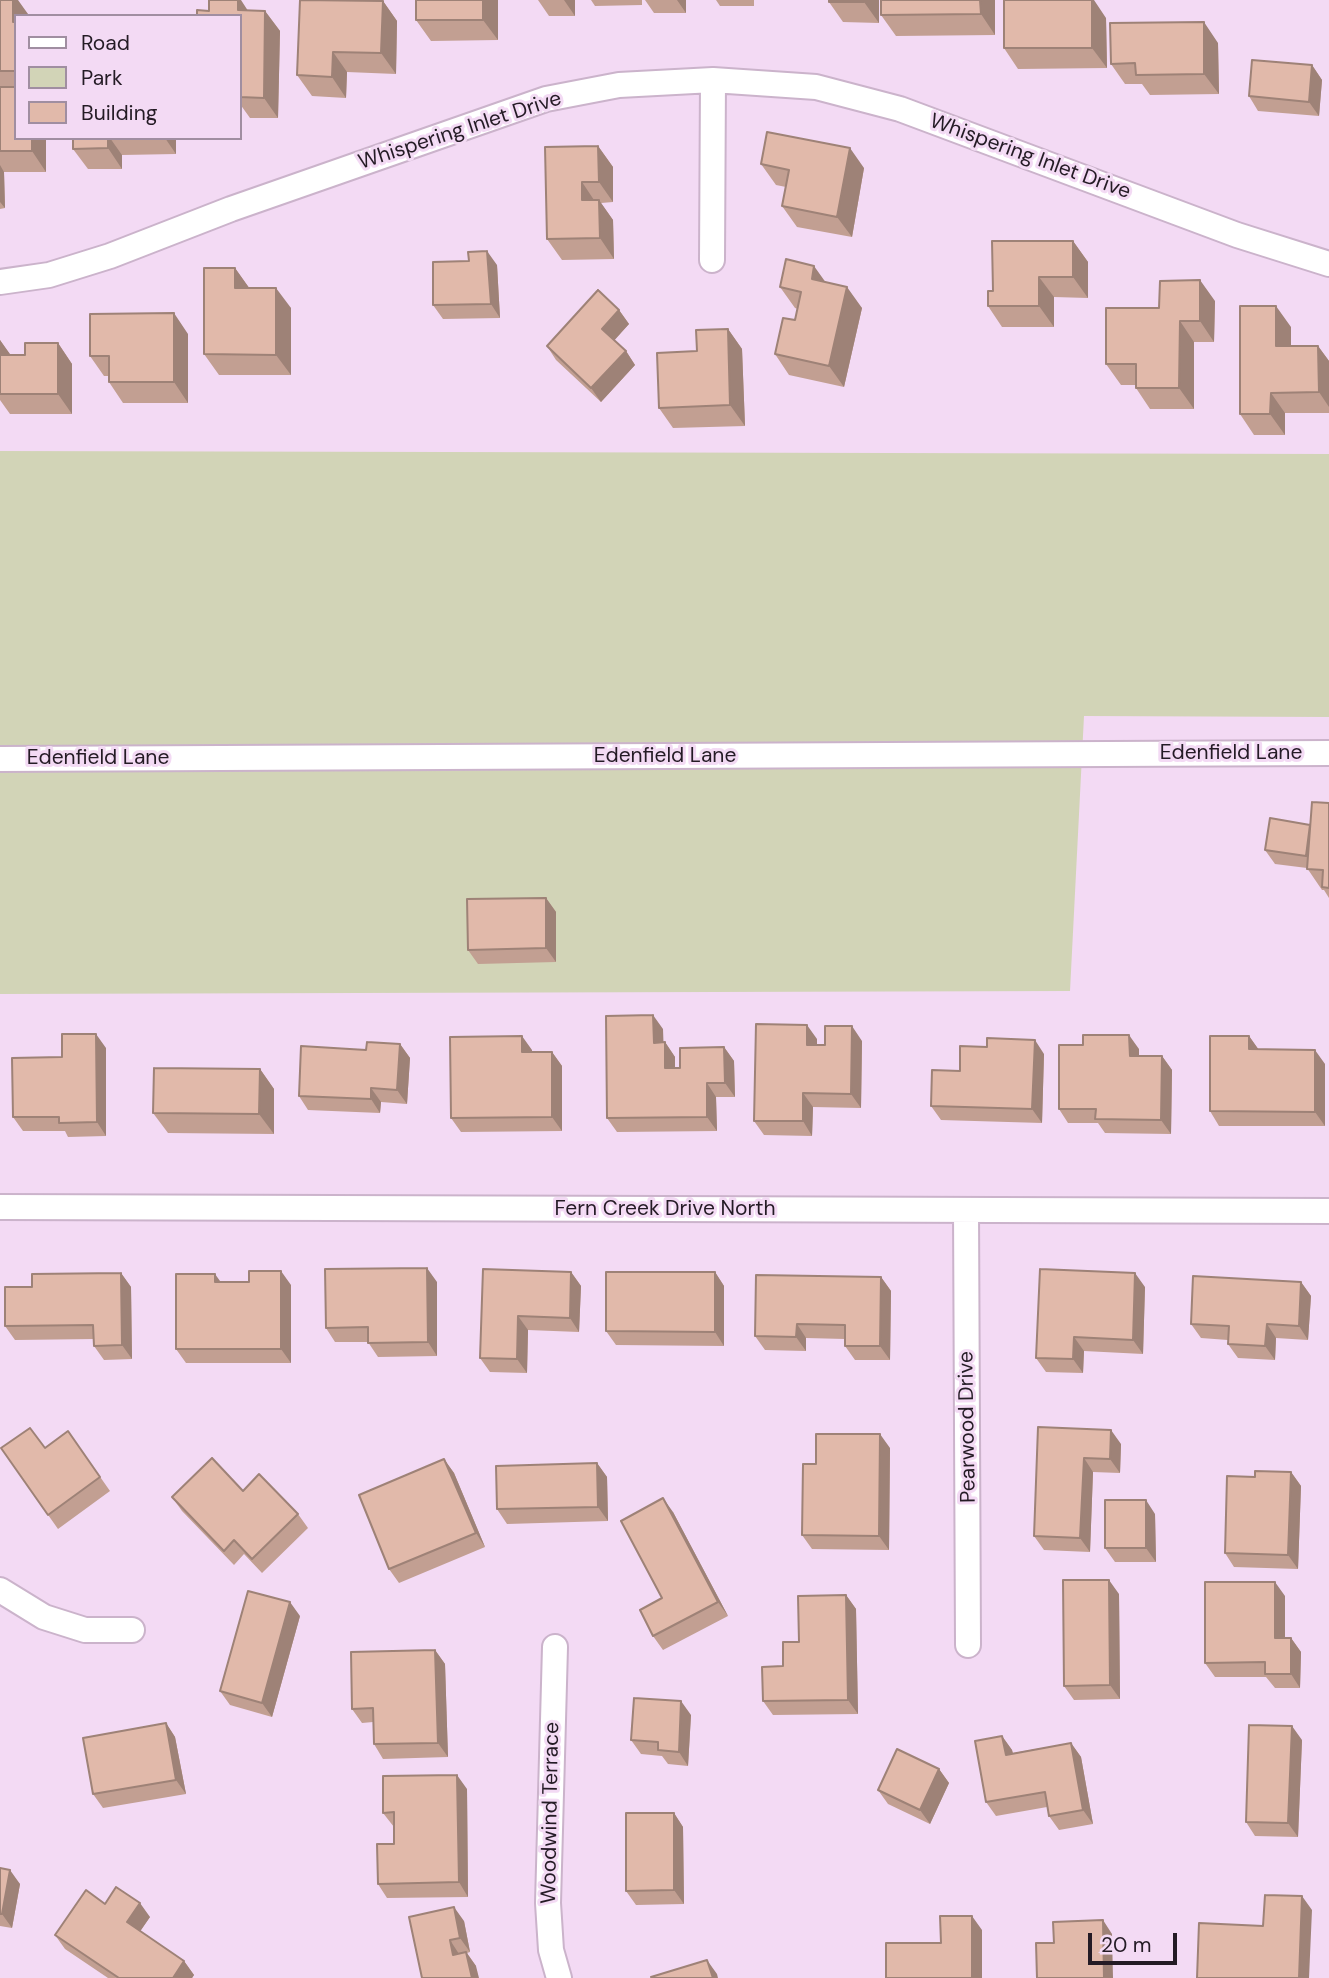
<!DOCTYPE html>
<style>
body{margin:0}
#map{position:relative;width:1329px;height:1978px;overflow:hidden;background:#f3daf4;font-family:"DM Sans",sans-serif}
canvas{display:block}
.legend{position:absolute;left:14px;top:14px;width:228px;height:126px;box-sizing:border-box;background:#f3daf4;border:2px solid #a08ea1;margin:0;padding:9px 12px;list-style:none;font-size:21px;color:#241b25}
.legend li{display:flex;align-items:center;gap:14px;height:35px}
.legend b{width:35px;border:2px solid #a08ea1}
.scale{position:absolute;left:1088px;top:1933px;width:89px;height:32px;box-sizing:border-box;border:4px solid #241b25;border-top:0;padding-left:9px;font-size:21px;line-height:24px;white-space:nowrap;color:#241b25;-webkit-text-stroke:5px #f3daf4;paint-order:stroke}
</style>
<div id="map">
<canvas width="1329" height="1978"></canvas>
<ul class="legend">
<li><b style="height:9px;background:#fff"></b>Road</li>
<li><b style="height:19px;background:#d2d4b7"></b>Park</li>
<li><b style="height:19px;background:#e1b9aa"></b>Building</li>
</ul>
<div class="scale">20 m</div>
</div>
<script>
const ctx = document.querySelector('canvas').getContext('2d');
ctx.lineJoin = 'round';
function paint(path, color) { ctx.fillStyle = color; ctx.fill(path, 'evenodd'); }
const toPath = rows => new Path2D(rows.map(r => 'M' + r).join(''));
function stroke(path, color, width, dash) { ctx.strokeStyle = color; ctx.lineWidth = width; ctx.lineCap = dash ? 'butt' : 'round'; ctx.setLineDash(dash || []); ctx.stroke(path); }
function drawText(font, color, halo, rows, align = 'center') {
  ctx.font = font + ' "DM Sans",sans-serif'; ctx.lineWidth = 6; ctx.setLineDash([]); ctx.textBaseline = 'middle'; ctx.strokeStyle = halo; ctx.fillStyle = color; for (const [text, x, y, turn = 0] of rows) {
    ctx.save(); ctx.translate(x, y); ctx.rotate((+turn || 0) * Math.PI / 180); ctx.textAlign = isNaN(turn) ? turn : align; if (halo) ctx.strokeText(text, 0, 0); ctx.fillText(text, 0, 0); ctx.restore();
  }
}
paint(toPath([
 [0,451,1329,454,1329,717,1084,716,1070,991,0,994]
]), '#d2d4b7');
const minor = toPath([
 [712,260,713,80],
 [0,282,49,275,110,256,231,209,546,99,619,85,713,80,816,87,900,109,1237,235,1329,264],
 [0,759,1329,753],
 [0,1207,1329,1211],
 [966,1210,968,1645],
 [0,1590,44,1617,85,1630,132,1630],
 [555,1647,548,1903,551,1950,559,1978]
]);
stroke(minor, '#cbb3cb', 28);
stroke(minor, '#fff', 24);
paint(toPath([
 [0,0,28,14,28,16,16,16,16,138,46,138,46,172,4,172,5,208,0,209],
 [498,0,498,40,431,41,416,20],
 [538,0,575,0,575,16,549,16],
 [591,0,642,0,642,5,595,6],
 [645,0,686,0,686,13,654,13],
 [716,0,754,0,754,6,720,6],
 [879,0,879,23,843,22,829,2],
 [881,0,995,0,995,35,896,36,881,15],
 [383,1,397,21,396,74,347,72,346,98,312,96,297,75],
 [248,10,265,11,280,31,278,118,250,118,240,104,240,16],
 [1106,18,1107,68,1018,69,1004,48],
 [1218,43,1219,94,1150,95,1142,84,1125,84,1111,64],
 [1312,65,1322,80,1319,116,1258,111,1249,96],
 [73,138,176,138,176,154,122,155,122,169,88,169,73,149],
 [598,146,613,167,613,202,601,203,613,220,614,259,562,260,547,239],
 [761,164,864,168,852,237,797,227,782,206,786,187,776,185],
 [1073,241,1088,262,1088,298,1054,297,1054,327,1002,327,988,306,993,291],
 [497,265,500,318,443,319,433,305],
 [235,268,249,288,291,308,291,375,219,375,204,354],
 [826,282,862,308,844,387,789,375,775,354,795,320,798,309,795,308,780,287],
 [1215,301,1214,342,1194,342,1194,409,1150,409,1136,388,1136,385,1121,385,1106,364,1159,308],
 [619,310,629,324,614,340,626,351,635,365,601,402,556,360,547,346],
 [1291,327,1291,346,1318,346,1329,361,1329,413,1285,413,1285,435,1254,435,1240,414],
 [728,329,742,349,745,426,673,428,659,408],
 [188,334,188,403,123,403,109,382,109,376,104,376,90,356],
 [0,340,10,355,25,355,58,343,72,364,72,414,10,414,0,400],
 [1329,803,1329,898,1324,890,1322,890,1307,868,1275,864,1265,850,1311,825],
 [546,898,556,912,556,962,478,964,468,950],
 [663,1029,663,1043,665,1042,675,1057,675,1068,680,1068,724,1047,734,1061,735,1097,716,1097,717,1131,617,1132,607,1118],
 [1249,1036,1258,1049,1325,1064,1325,1126,1219,1126,1210,1111],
 [817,1039,817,1045,862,1041,861,1108,813,1107,812,1136,764,1135,754,1121],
 [400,1044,410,1058,407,1104,381,1102,380,1113,308,1110,299,1096,366,1050],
 [106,1048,106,1136,68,1137,65,1131,23,1131,13,1117,62,1057],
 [1139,1049,1139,1056,1162,1056,1172,1070,1171,1134,1105,1133,1098,1123,1068,1123,1059,1109],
 [532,1050,532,1052,552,1052,562,1066,562,1131,461,1132,451,1118],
 [1044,1054,1042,1123,941,1120,931,1106,960,1071],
 [260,1069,274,1089,274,1134,168,1133,153,1113],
 [483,1269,571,1272,581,1286,579,1332,528,1330,527,1373,490,1372,480,1358],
 [715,1272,724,1286,724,1346,616,1345,606,1331],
 [121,1273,131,1287,132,1359,104,1360,94,1346,94,1339,15,1340,5,1326,32,1287],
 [881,1277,891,1291,890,1360,855,1360,845,1346,845,1339,806,1338,806,1351,765,1350,755,1336],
 [221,1282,291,1285,291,1363,186,1363,176,1349],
 [437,1282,437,1356,378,1357,368,1342,335,1342,326,1328],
 [1301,1282,1311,1296,1308,1340,1276,1338,1275,1360,1238,1358,1228,1344,1228,1340,1201,1338,1191,1324],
 [1145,1287,1143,1354,1084,1351,1083,1373,1046,1372,1036,1358],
 [1038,1427,1121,1444,1120,1473,1093,1472,1090,1552,1044,1550,1034,1536],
 [68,1431,110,1491,58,1529,1,1448,45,1448],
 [890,1448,889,1550,812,1549,802,1535,816,1464],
 [444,1459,454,1473,485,1547,399,1583,389,1569],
 [597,1463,607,1477,608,1521,507,1524,497,1509],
 [1291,1472,1301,1486,1298,1569,1234,1567,1225,1553,1255,1477],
 [243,1491,298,1514,308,1528,262,1573,244,1554,234,1565,182,1511,172,1497],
 [673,1512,728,1616,663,1650,653,1636,662,1598],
 [1155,1514,1156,1562,1115,1562,1105,1548],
 [1119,1594,1120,1699,1074,1700,1064,1686],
 [846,1595,856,1609,858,1714,773,1715,763,1701,783,1666,799,1642],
 [1285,1596,1285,1638,1291,1638,1301,1652,1300,1688,1275,1688,1266,1677,1215,1677,1205,1663],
 [300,1616,272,1717,230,1705,220,1691],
 [435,1650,445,1664,448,1757,383,1759,374,1744,373,1722,362,1723,352,1709],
 [691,1715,688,1766,668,1764,662,1756,641,1754,631,1740],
 [166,1723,175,1737,186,1794,103,1808,93,1794],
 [1002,1736,1012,1750,1013,1753,1071,1743,1081,1757,1093,1824,1059,1830,1049,1816,1047,1807,996,1816,986,1802],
 [1302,1740,1298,1837,1255,1836,1246,1822],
 [939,1769,949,1783,930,1824,888,1804,878,1790],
 [467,1789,468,1897,387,1898,378,1884,394,1844,394,1827,383,1813],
 [674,1813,683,1827,684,1904,636,1905,626,1891],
 [0,1868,20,1884,12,1928,0,1926],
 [105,1904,150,1917,140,1931,184,1961,194,1975,192,1978,108,1978,65,1949,55,1935],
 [464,1921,470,1952,467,1953,476,1966,422,1978]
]), '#c29f92');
paint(toPath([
 [13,0,18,0,28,14,28,16,16,16,16,25,13,22],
 [238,0,241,0,252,17,238,10],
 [483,0,498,0,498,40,483,20],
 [564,0,575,0,575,16],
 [677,0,686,0,686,13],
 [864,0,879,0,879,23,864,2],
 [980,0,995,0,995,35,981,14],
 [1092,0,1094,0,1106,18,1107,68,1092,48],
 [383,1,397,21,396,74,381,53],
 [265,11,280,31,278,118,264,98],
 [1204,22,1218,43,1219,94,1204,74],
 [333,52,347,72,346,98,332,77],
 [1312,65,1322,80,1319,116,1309,102],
 [32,138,46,138,46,172,32,151],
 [108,138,110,138,122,155,122,169,108,148],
 [165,138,176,138,176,154],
 [598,146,613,167,613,202,599,182],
 [850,148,864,168,852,237,837,217],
 [0,165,4,172,5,208,0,202],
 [582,182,596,203,582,200],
 [599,200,613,220,614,259,600,238],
 [1073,241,1088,262,1088,298,1073,277],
 [487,251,497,265,500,318,491,304],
 [814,266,829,287,812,279],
 [235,268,250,289,235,288],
 [1039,277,1054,297,1054,327,1039,306],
 [1200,280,1215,301,1214,342,1200,321],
 [847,287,862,308,844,387,829,366],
 [276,288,291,308,291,375,276,355],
 [1276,306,1291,327,1291,367,1276,346],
 [619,310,629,324,612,343,602,329],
 [174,313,188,334,188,403,174,382],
 [1180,321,1194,342,1194,409,1179,388],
 [728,329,742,349,745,426,730,405],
 [0,340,10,354,9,375,0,362],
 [58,343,72,364,72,414,58,394],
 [1318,346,1329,361,1329,407,1319,392],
 [626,351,635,365,601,402,591,388],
 [1271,393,1285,413,1285,435,1270,414],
 [1310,825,1316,870,1306,856],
 [546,898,556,912,556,962,546,948],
 [653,1015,663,1029,664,1057,654,1043],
 [807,1025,817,1039,817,1059,807,1045],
 [852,1026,862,1041,861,1108,851,1094],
 [96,1034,106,1048,106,1136,97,1122],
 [1129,1035,1139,1049,1139,1070,1130,1056],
 [522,1036,532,1050,532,1066,522,1052],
 [1249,1036,1259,1050,1249,1049],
 [1035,1040,1044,1054,1042,1123,1032,1109],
 [665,1042,675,1057,675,1082,665,1068],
 [400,1044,410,1058,407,1104,397,1090],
 [724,1047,734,1061,735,1097,725,1083],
 [1315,1050,1325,1064,1325,1126,1315,1112],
 [552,1052,562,1066,562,1131,552,1117],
 [1162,1056,1172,1070,1171,1134,1161,1120],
 [260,1069,274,1089,274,1134,259,1114],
 [707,1083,716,1097,717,1131,707,1117],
 [371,1088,381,1102,380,1113,371,1099],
 [803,1093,813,1107,812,1136,803,1121],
 [427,1268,437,1282,437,1356,428,1342],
 [281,1271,291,1285,291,1363,281,1349],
 [571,1272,581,1286,579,1332,570,1318],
 [715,1272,724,1286,724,1346,715,1332],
 [121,1273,131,1287,132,1359,122,1345],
 [1135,1273,1145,1287,1143,1354,1133,1340],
 [215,1274,225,1288,215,1282],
 [881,1277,891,1291,890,1360,880,1346],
 [1301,1282,1311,1296,1308,1340,1299,1326],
 [518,1316,528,1330,527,1373,517,1359],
 [797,1324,806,1338,806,1351,796,1337],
 [1267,1324,1276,1338,1275,1360,1265,1346],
 [1074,1337,1084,1351,1083,1373,1073,1359],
 [1111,1430,1121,1444,1120,1473,1110,1459],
 [880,1434,890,1448,889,1550,879,1536],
 [1084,1458,1093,1472,1090,1552,1080,1538],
 [444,1459,454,1473,485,1547,476,1533],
 [597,1463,607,1477,608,1521,598,1507],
 [1291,1472,1301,1486,1298,1569,1288,1555],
 [663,1498,673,1512,728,1616,718,1602],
 [1146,1500,1155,1514,1156,1562,1146,1548],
 [1109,1580,1119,1594,1120,1699,1110,1685],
 [1275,1582,1285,1596,1285,1652,1275,1638],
 [846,1595,856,1609,858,1714,848,1700],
 [290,1602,300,1616,272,1717,262,1703],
 [1291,1638,1301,1652,1300,1688,1291,1674],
 [435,1650,445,1664,448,1757,438,1743],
 [681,1701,691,1715,688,1766,679,1752],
 [166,1723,175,1737,186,1794,176,1780],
 [1292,1726,1302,1740,1298,1837,1288,1823],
 [1002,1736,1012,1750,1016,1769,1006,1755],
 [1071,1743,1081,1757,1093,1824,1083,1810],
 [939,1769,949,1783,930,1824,920,1810],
 [457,1775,467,1789,468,1897,459,1882],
 [674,1813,683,1827,684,1904,674,1890],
 [10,1870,20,1884,12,1928,2,1914],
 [1302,1896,1312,1910,1309,1978,1299,1978],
 [140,1903,150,1917,137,1936,127,1922],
 [454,1907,464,1921,470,1952,460,1938],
 [972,1916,982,1930,982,1978,972,1978],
 [1103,1920,1112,1934,1113,1978,1104,1978],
 [450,1940,459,1954,453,1955],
 [466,1952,476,1966,479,1978,472,1978],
 [707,1960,717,1974,718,1978,713,1978],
 [184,1961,194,1975,192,1978,173,1978]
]), '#9e8277');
const building = toPath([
 [0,0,13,0,13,22,16,22,16,71,0,71,0,0],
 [209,0,238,0,238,10,265,11,264,98,240,97,240,16,197,16,197,10,209,11,209,0],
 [300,0,383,1,381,53,333,52,332,77,297,75,300,0],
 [416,0,483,0,483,20,416,20,416,0],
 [829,0,864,0,864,2,829,2,829,0],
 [881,0,980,0,981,14,881,15,881,0],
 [1004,0,1092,0,1092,48,1004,48,1004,0],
 [1204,22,1204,74,1136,75,1135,63,1111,64,1110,23,1204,22],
 [1252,60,1312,65,1309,102,1249,96,1252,60],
 [0,87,16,87,16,138,32,138,32,151,0,151,0,87],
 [767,132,850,148,837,217,782,206,789,170,761,164,767,132],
 [73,138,108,138,108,148,73,149,73,138],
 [598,146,599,182,582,182,582,200,599,200,600,238,547,239,545,147,598,146],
 [992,241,1073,241,1073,277,1039,277,1039,306,988,306,988,291,993,291,992,241],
 [487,251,491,304,433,305,433,262,469,261,468,252,487,251],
 [786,259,814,266,812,279,847,287,829,366,775,354,783,318,795,320,801,292,780,287,786,259],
 [204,268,235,268,235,288,276,288,276,355,204,354,204,268],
 [1200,280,1200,321,1180,321,1179,388,1136,388,1136,364,1106,364,1106,308,1159,308,1160,281,1200,280],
 [598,290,619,310,602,329,626,351,591,388,547,346,598,290],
 [1240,306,1276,306,1276,346,1318,346,1319,392,1271,393,1270,414,1240,414,1240,306],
 [174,313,174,382,109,382,109,356,90,356,90,314,174,313],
 [728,329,730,405,659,408,657,353,697,351,696,330,728,329],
 [25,343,58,343,58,394,0,394,0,355,25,355,25,343],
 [1312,802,1329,803,1329,888,1322,887,1323,870,1307,869,1312,802],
 [1270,818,1310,825,1306,856,1265,850,1270,818],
 [546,898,546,948,468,950,467,899,546,898],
 [653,1015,654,1043,665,1042,665,1068,680,1068,680,1048,724,1047,725,1083,707,1083,707,1117,607,1118,606,1016,653,1015],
 [756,1024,807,1025,807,1045,825,1045,825,1026,852,1026,851,1094,803,1093,803,1121,754,1121,756,1024],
 [62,1034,96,1034,97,1122,59,1123,59,1117,13,1117,12,1058,62,1057,62,1034],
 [1083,1035,1129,1035,1130,1056,1162,1056,1161,1120,1095,1119,1096,1109,1059,1109,1059,1045,1083,1045,1083,1035],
 [522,1036,522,1052,552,1052,552,1117,451,1118,450,1037,522,1036],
 [1210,1036,1249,1036,1249,1049,1315,1050,1315,1112,1210,1111,1210,1036],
 [987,1038,1035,1040,1032,1109,931,1106,932,1070,960,1071,960,1046,987,1047,987,1038],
 [367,1042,400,1044,397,1090,371,1088,371,1099,299,1096,301,1046,366,1050,367,1042],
 [154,1068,260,1069,259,1114,153,1113,154,1068],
 [427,1268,428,1342,368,1343,368,1327,326,1328,325,1269,427,1268],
 [483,1269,571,1272,570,1318,518,1316,517,1359,480,1358,483,1269],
 [1040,1269,1135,1273,1133,1340,1074,1337,1073,1359,1036,1358,1040,1269],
 [249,1271,281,1271,281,1349,176,1349,176,1274,215,1274,215,1282,249,1282,249,1271],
 [606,1272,715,1272,715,1332,606,1331,606,1272],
 [121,1273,122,1345,94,1346,93,1325,5,1326,5,1287,32,1287,32,1274,121,1273],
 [756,1275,881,1277,880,1346,845,1346,845,1325,797,1324,796,1337,755,1336,756,1275],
 [1193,1276,1301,1282,1299,1326,1267,1324,1265,1346,1228,1344,1229,1326,1191,1324,1193,1276],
 [1038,1427,1111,1430,1110,1459,1084,1458,1080,1538,1034,1536,1038,1427],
 [30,1428,45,1448,68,1431,100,1477,48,1515,1,1448,30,1428],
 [816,1434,880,1434,879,1536,802,1535,803,1464,816,1464,816,1434],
 [212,1458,243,1491,259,1474,298,1514,252,1559,234,1540,224,1551,172,1497,212,1458],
 [444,1459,476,1533,389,1569,359,1495,444,1459],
 [597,1463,598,1507,497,1509,496,1466,597,1463],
 [1255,1471,1291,1472,1288,1555,1225,1553,1227,1476,1255,1477,1255,1471],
 [663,1498,718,1602,653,1636,640,1610,662,1598,621,1521,663,1498],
 [1105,1500,1146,1500,1146,1548,1105,1548,1105,1500],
 [1063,1580,1109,1580,1110,1685,1064,1686,1063,1580],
 [1205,1582,1275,1582,1275,1638,1291,1638,1291,1674,1265,1674,1265,1662,1205,1663,1205,1582],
 [248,1591,290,1602,262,1703,220,1691,248,1591],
 [846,1595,848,1700,763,1701,762,1667,783,1666,783,1642,799,1642,798,1596,846,1595],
 [435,1650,438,1743,374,1744,373,1708,352,1709,351,1652,435,1650],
 [634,1698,681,1701,679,1752,658,1750,658,1742,631,1740,634,1698],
 [166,1723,176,1780,93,1794,83,1738,166,1723],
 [1249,1725,1292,1726,1288,1823,1246,1822,1249,1725],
 [1002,1736,1006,1755,1071,1743,1083,1810,1049,1816,1045,1792,986,1802,975,1741,1002,1736],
 [897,1749,939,1769,920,1810,878,1790,897,1749],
 [457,1775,459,1882,378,1884,377,1844,394,1844,394,1812,383,1813,383,1776,457,1775],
 [626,1813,674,1813,674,1890,626,1891,626,1813],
 [0,1868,10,1870,2,1914,0,1914,0,1868],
 [116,1887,140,1903,127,1922,184,1961,173,1978,119,1978,55,1935,86,1890,105,1904,116,1887],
 [1265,1895,1302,1896,1299,1978,1197,1978,1199,1923,1263,1926,1265,1895],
 [454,1907,460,1938,450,1940,453,1955,466,1952,472,1978,422,1978,409,1917,454,1907],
 [940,1916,972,1916,972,1978,886,1978,886,1943,941,1943,940,1916],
 [1103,1920,1104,1978,1037,1978,1036,1943,1054,1943,1053,1922,1103,1920],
 [707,1960,713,1978,652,1978,651,1977,707,1960]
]);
paint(building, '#e1b9aa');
stroke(building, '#9e8277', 2);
drawText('21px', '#241b25', '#f3daf4', [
 ["Whispering Inlet Drive",460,131,-18],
 ["Whispering Inlet Drive",1030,157,20],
 ["Edenfield Lane",1231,753],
 ["Edenfield Lane",665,756],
 ["Edenfield Lane",98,758],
 ["Fern Creek Drive North",665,1209],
 ["Pearwood Drive",968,1427,-91],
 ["Woodwind Terrace",551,1813,-89]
]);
</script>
